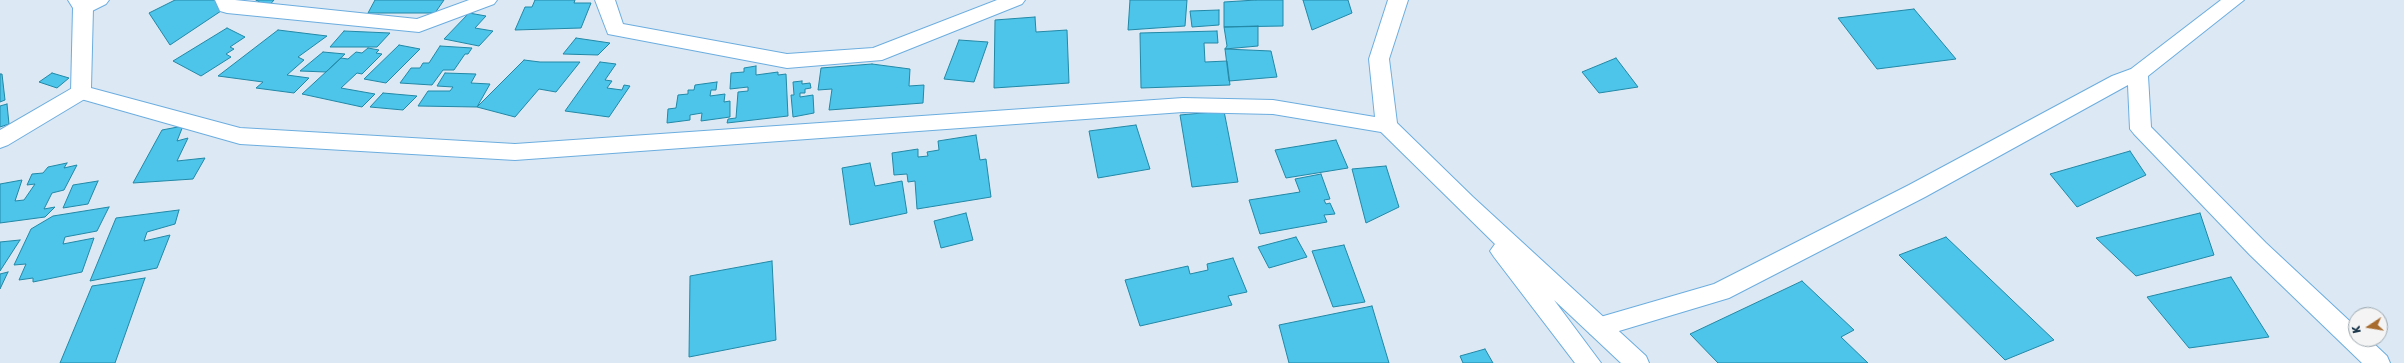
<!DOCTYPE html>
<style>
body{margin:0}
#map{position:relative;width:2404px;height:363px;overflow:hidden;background:#dce9f4;font-family:Rubik,sans-serif}
canvas{display:block}
.north{position:absolute;left:2348px;top:307px;width:40px;height:40px;box-sizing:border-box;background:#f4f4f4;border:1px solid #9ca8b0;border-radius:50%;rotate:258deg;font-size:11px;font-weight:700;line-height:16px;text-align:center;color:#193549}
.north::after{content:'';display:block;margin:auto;width:14px;height:18px;background:#a86c2e;clip-path:polygon(50% 0,100% 100%,50% 72%,0 100%)}
</style>
<div id="map">
<canvas width="2404" height="363"></canvas>
<div class="north">K</div>
</div>
<script>
const ctx = document.querySelector('canvas').getContext('2d');
ctx.lineJoin = 'round';
function paint(path, color) { ctx.fillStyle = color; ctx.fill(path, 'evenodd'); }
const toPath = rows => new Path2D(rows.map(r => 'M' + r).join(''));
function stroke(path, color, width, dash) { ctx.strokeStyle = color; ctx.lineWidth = width; ctx.lineCap = dash ? 'butt' : 'round'; ctx.setLineDash(dash || []); ctx.stroke(path); }
const building = toPath([
 [175,0,215,0,227,7,170,45,149,13,175,0],
 [256,0,274,0,268,7,256,0],
 [375,0,444,0,435,13,368,13,375,0],
 [535,0,575,0,574,3,591,3,581,28,515,30,525,7,532,7,535,0],
 [1130,0,1187,0,1185,26,1128,30,1130,0],
 [1256,0,1283,0,1283,26,1224,27,1224,2,1256,0],
 [1303,0,1348,0,1352,13,1312,30,1303,0],
 [1914,9,1956,59,1877,69,1838,18,1914,9],
 [1219,10,1219,25,1192,27,1190,11,1219,10],
 [469,13,486,16,475,28,493,31,479,46,444,39,469,13],
 [1035,17,1036,32,1067,30,1069,83,994,88,995,20,1035,17],
 [1258,26,1258,46,1225,49,1227,46,1224,27,1258,26],
 [227,28,245,37,230,47,234,49,226,54,231,57,201,76,173,61,227,28],
 [278,30,327,36,298,57,304,60,287,75,309,78,294,93,256,88,263,82,218,76,278,30],
 [344,31,390,33,377,47,330,47,344,31],
 [1217,31,1218,43,1204,43,1205,62,1227,61,1230,85,1141,88,1140,33,1217,31],
 [576,38,610,43,598,55,563,54,576,38],
 [959,40,988,42,974,82,944,79,959,40],
 [399,45,420,49,386,83,364,79,399,45],
 [440,46,472,48,468,54,465,54,454,70,443,70,432,85,400,83,411,68,420,68,423,63,429,63,440,46],
 [368,48,379,50,376,53,382,54,362,74,357,73,341,88,375,94,362,107,302,94,341,58,348,59,356,52,362,53,368,48],
 [1225,49,1271,51,1277,77,1229,81,1225,49],
 [323,52,345,54,326,72,300,71,323,52],
 [1616,58,1638,87,1599,93,1582,72,1616,58],
 [524,60,540,62,580,62,556,92,539,89,515,117,477,107,524,60],
 [600,62,616,64,605,80,612,81,607,88,622,90,624,85,630,86,609,117,565,111,600,62],
 [872,64,910,69,909,86,924,85,923,103,829,110,832,89,818,90,821,68,872,64],
 [756,66,756,75,778,72,778,75,786,74,788,116,727,123,728,119,736,118,738,92,748,91,748,87,730,89,731,73,744,72,744,68,756,66],
 [52,73,69,78,57,88,39,82,52,73],
 [445,73,476,74,471,83,490,84,477,107,418,106,428,91,450,91,453,87,437,86,445,73],
 [0,74,2,74,5,100,0,102,0,74],
 [802,81,802,84,810,83,811,88,805,89,805,93,800,93,800,97,813,95,814,113,793,117,791,95,794,95,793,82,802,81],
 [717,82,716,90,711,90,710,96,725,94,724,102,730,101,730,117,701,121,702,113,690,115,690,120,667,123,668,109,676,108,678,95,688,94,688,90,694,90,695,85,717,82],
 [383,93,417,96,403,110,370,107,383,93],
 [7,104,9,124,0,127,0,106,7,104],
 [1224,111,1238,182,1192,187,1180,115,1224,111],
 [1136,125,1150,169,1098,178,1089,131,1136,125],
 [183,126,177,141,188,138,177,161,205,158,193,179,133,183,162,130,183,126],
 [976,135,980,160,986,159,991,197,917,209,915,181,908,182,907,174,894,175,892,153,918,149,918,157,928,156,927,152,939,150,938,141,976,135],
 [1336,140,1348,168,1286,178,1275,150,1336,140],
 [2130,151,2146,175,2077,207,2050,174,2130,151],
 [67,163,64,168,77,165,64,190,52,193,44,209,55,207,45,217,0,223,0,184,22,180,15,201,24,200,35,184,27,185,32,174,43,173,48,167,67,163],
 [870,163,875,186,902,181,907,213,850,225,842,168,870,163],
 [1386,166,1399,207,1366,223,1352,169,1386,166],
 [1321,174,1330,199,1324,200,1326,204,1330,203,1335,214,1324,215,1327,222,1260,234,1249,200,1300,192,1295,179,1321,174],
 [98,181,88,204,63,208,73,185,98,181],
 [109,207,97,231,65,237,63,244,94,238,82,272,33,282,33,278,19,280,26,264,14,265,31,229,53,216,109,207],
 [179,210,175,224,147,232,144,241,170,235,157,268,90,281,116,218,179,210],
 [966,213,973,240,941,248,934,221,966,213],
 [2200,213,2214,255,2136,276,2096,238,2200,213],
 [1296,237,1307,257,1269,268,1258,247,1296,237],
 [1946,237,2054,340,2005,360,1899,255,1946,237],
 [20,240,0,271,0,242,20,240],
 [1344,245,1365,302,1333,307,1312,251,1344,245],
 [1233,258,1247,292,1228,296,1232,305,1140,326,1125,280,1188,266,1190,274,1208,270,1207,264,1233,258],
 [772,261,776,340,689,357,690,276,772,261],
 [8,272,0,289,0,274,8,272],
 [2231,277,2269,337,2189,348,2147,297,2231,277],
 [145,278,115,363,60,363,92,286,145,278],
 [1802,281,1854,330,1841,337,1868,363,1718,363,1690,334,1802,281],
 [1372,306,1389,363,1289,363,1279,325,1372,306],
 [1485,349,1493,363,1463,363,1460,356,1485,349]
]);
paint(building, '#4dc4ea');
stroke(building, '#2288a6', 1);
const street = toPath([
 [83,0,109,0,106,4,90,12,83,14,76,12,73,8,76,4,83,0],
 [215,0,235,0,417,19,469,0,497,0,494,4,419,32,227,13,220,11,215,0],
 [595,0,615,0,623,24,787,54,873,48,997,0,1025,0,1022,4,882,60,787,68,608,34,595,0],
 [2221,0,2244,0,2148,76,2151,127,2266,243,2356,327,2356,339,2369,339,2387,356,2390,363,2362,363,2250,255,2134,134,2130,129,2128,85,1925,197,1729,298,1599,337,1590,334,1587,327,1590,320,1714,284,1909,185,2112,76,2131,69,2221,0],
 [81,85,88,87,91,92,88,97,8,145,0,148,0,130,74,87,81,85]
]);
const secondary = toPath([
 [68,0,88,0,93,8,91,88,240,128,515,144,1183,98,1273,100,1375,117,1369,59,1388,0,1408,0,1389,59,1397,123,1473,197,1646,356,1649,363,1621,363,1554,300,1601,363,1575,363,1494,257,1490,251,1495,244,1381,132,1273,114,1183,112,515,160,240,144,74,97,71,92,73,8,68,0]
]);
stroke(street, '#6caddf', 2);
stroke(secondary, '#6caddf', 2);
paint(street, '#fff');
paint(secondary, '#fff');
</script>
